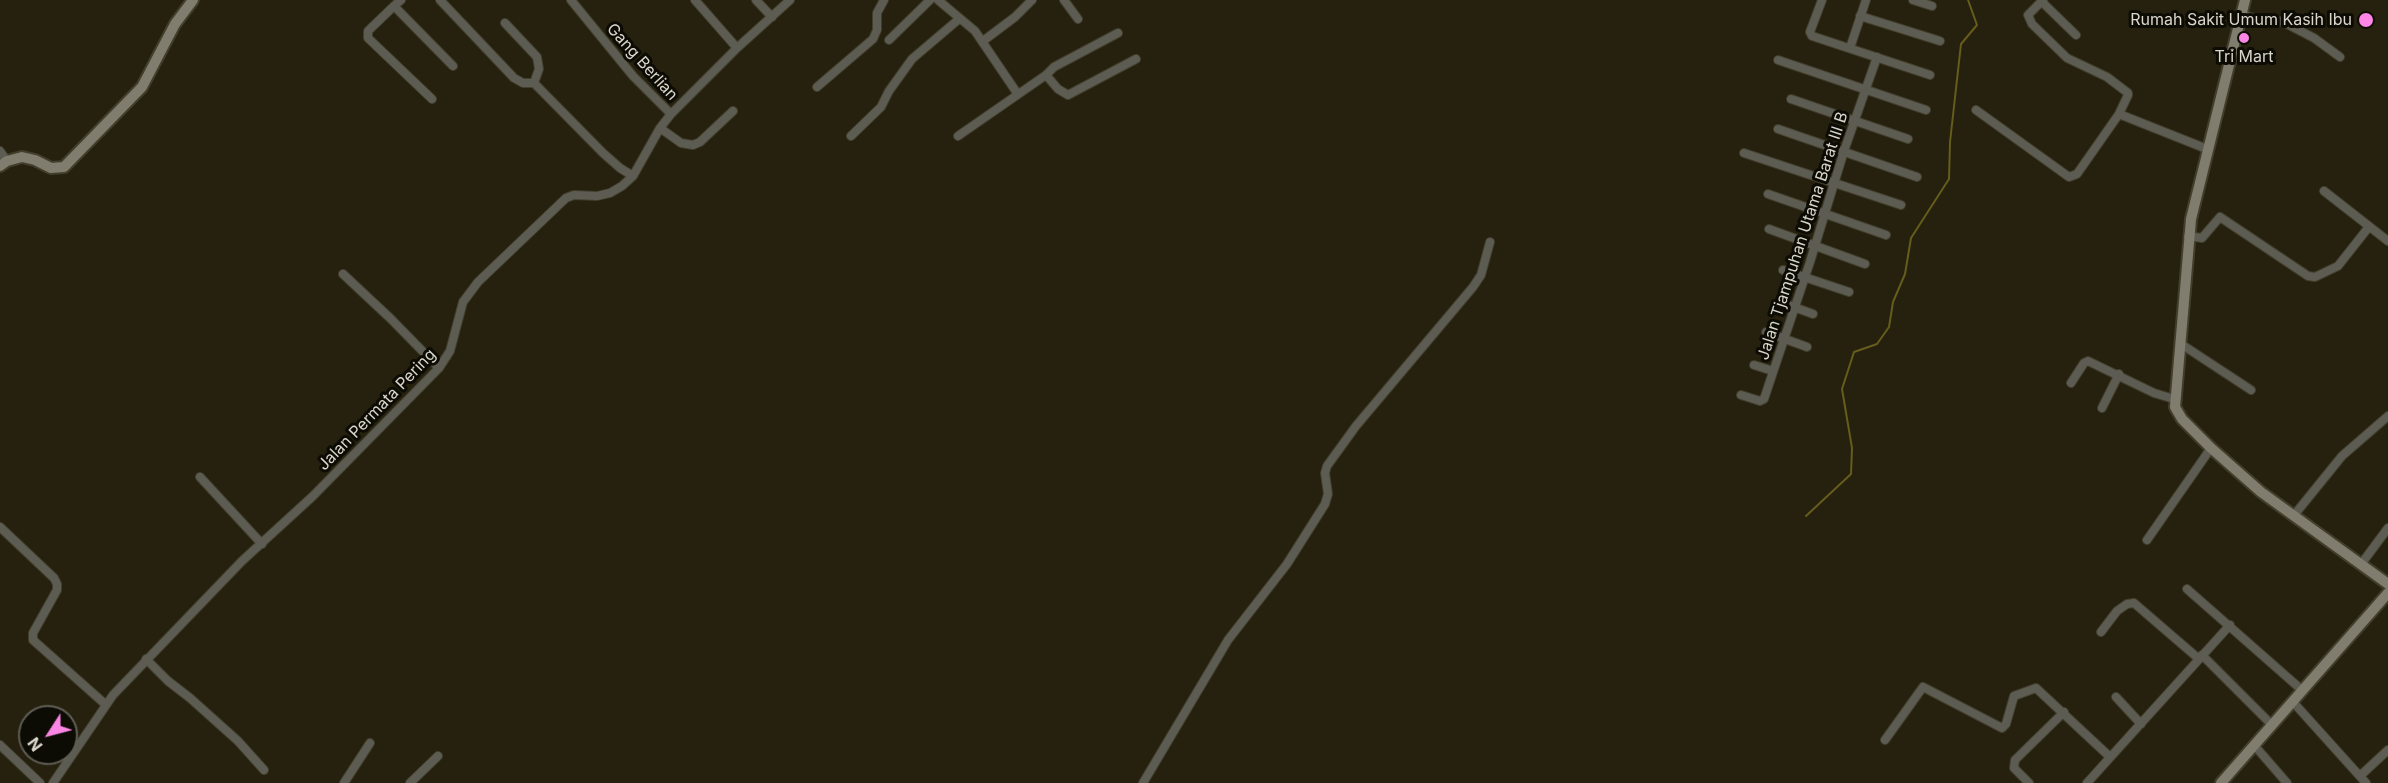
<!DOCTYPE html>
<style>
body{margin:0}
#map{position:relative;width:2388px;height:783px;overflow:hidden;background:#25210e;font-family:Inter,sans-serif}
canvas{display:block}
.north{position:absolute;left:18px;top:705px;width:60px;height:60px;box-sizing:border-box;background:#0c0b04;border:2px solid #5e5d54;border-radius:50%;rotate:234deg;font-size:16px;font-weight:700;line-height:24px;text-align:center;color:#d9d7cb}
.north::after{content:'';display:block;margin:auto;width:21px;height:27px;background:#fb86e5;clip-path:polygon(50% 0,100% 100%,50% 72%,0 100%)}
</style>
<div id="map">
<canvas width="2388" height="783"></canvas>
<div class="north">N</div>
</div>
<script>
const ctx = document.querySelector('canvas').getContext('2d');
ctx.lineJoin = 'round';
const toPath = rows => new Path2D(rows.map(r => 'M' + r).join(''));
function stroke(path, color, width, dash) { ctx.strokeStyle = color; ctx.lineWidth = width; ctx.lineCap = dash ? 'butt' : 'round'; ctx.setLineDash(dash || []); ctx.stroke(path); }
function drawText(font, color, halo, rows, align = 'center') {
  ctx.font = font + ' Inter,sans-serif'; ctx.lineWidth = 6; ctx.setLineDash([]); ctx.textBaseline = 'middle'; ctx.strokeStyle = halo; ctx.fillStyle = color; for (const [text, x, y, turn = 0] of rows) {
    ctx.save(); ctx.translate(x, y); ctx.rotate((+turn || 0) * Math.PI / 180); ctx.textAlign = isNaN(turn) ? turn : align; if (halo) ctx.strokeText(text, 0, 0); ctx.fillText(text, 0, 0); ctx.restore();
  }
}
stroke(toPath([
 [1806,516,1851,474,1852,448,1842,389,1854,352,1877,344,1889,327,1893,302,1905,274,1911,238,1949,179,1950,142,1961,44,1977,25,1968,0]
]), '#665c1c', 2);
const street = toPath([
 [401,0,394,6,453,66],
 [440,0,514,78,523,83,534,83,603,153,620,168,633,176],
 [571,0,633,76,671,114],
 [695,0,737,48],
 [756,0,772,17],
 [938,0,975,31,1017,93],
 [1064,0,1078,19],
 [1822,0,1810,32,1812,36,1930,75],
 [1913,0,1932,6],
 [2042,2,2076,35],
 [394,6,368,31,368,38,432,99],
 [2241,14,2269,23,2281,21,2287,24,2314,38,2340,57],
 [1860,16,1940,41],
 [505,23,537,57,539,69,534,83],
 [889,40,930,0],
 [983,41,1015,17,1032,0],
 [1850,48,1866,0],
 [1778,60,1926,110],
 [1046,75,1058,89,1068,95,1136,59],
 [817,87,873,39,877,30,877,13,884,0],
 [1791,99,1908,139],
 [1976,110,2069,177,2077,174,2119,114,2128,95,2128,93,2107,77,2067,58,2032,24,2028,15,2043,0],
 [2119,114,2207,149],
 [660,128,681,143,693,145,700,142,733,111],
 [1778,129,1917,177],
 [851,136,881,107,889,91,912,59,959,19],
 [958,136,1046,75,1054,67,1118,33],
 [0,151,7,161],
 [1744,153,1901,205],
 [2324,191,2388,241],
 [1768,194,1886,235],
 [1769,229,1865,264],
 [2188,236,2202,238,2220,217,2308,276,2315,277,2338,266,2368,228],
 [1783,270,1849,292],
 [343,274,391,319,439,368],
 [1780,302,1813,314],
 [1766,332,1807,347],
 [2181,344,2251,390],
 [1754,365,1773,371],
 [2071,383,2084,363,2088,361,2154,393,2174,399],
 [1741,395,1760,401,1764,399,1810,262,1844,151,1877,57],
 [2102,408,2119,374],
 [200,477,262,544],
 [2295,514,2342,456,2388,416],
 [0,527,54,578,57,584,57,590,33,633,33,640,105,704],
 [2147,540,2211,448],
 [2362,563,2388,528],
 [2187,589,2303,691],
 [2101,632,2117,611,2127,604,2134,603,2199,659],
 [2202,655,2272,725],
 [146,659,168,681,190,698,238,741,264,770],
 [2116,697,2141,724],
 [2293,702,2366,783],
 [1885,740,1923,687,2002,728,2006,724,2014,696,2036,688,2110,757],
 [0,745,40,783],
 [2254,745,2287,783],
 [2361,775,2388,750],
 [53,783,113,695,242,561,313,496,439,368,450,351,463,302,478,282,566,198,574,195,597,196,610,193,622,186,633,176,660,128,671,114,737,48,790,0],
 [344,783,370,743],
 [410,783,438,756],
 [1143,783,1228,640,1287,564,1325,504,1328,494,1325,473,1327,466,1356,426,1473,287,1481,275,1490,242],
 [2029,783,2014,768,2015,760,2064,712],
 [2087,783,2230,625]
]);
const secondary = toPath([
 [2245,0,2191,219,2175,407,2182,419,2211,448,2261,492,2388,584],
 [0,166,7,161,22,157,35,160,51,168,64,167,142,87,175,24,193,0],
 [2221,783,2388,593]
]);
stroke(street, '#423e2c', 10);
stroke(secondary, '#423e2c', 14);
stroke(street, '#5d5c53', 8);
stroke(secondary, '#807d6e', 10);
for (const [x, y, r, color] of [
 [2366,20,8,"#fb86e5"],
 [2244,38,6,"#fb86e5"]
]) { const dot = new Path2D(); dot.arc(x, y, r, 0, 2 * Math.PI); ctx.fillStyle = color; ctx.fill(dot); stroke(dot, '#0c0b04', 2); }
drawText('16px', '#d9d7cb', '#0c0b04', [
 ["Rumah Sakit Umum Kasih Ibu",2352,20],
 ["Tri Mart",2244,57,"center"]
], 'right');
drawText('16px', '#d9d7cb', '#0c0b04', [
 ["Gang Berlian",642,62,48],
 ["Jalan Tjampuhan Utama Barat III B",1803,236,-72],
 ["Jalan Permata Pering",377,410,-46]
]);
</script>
